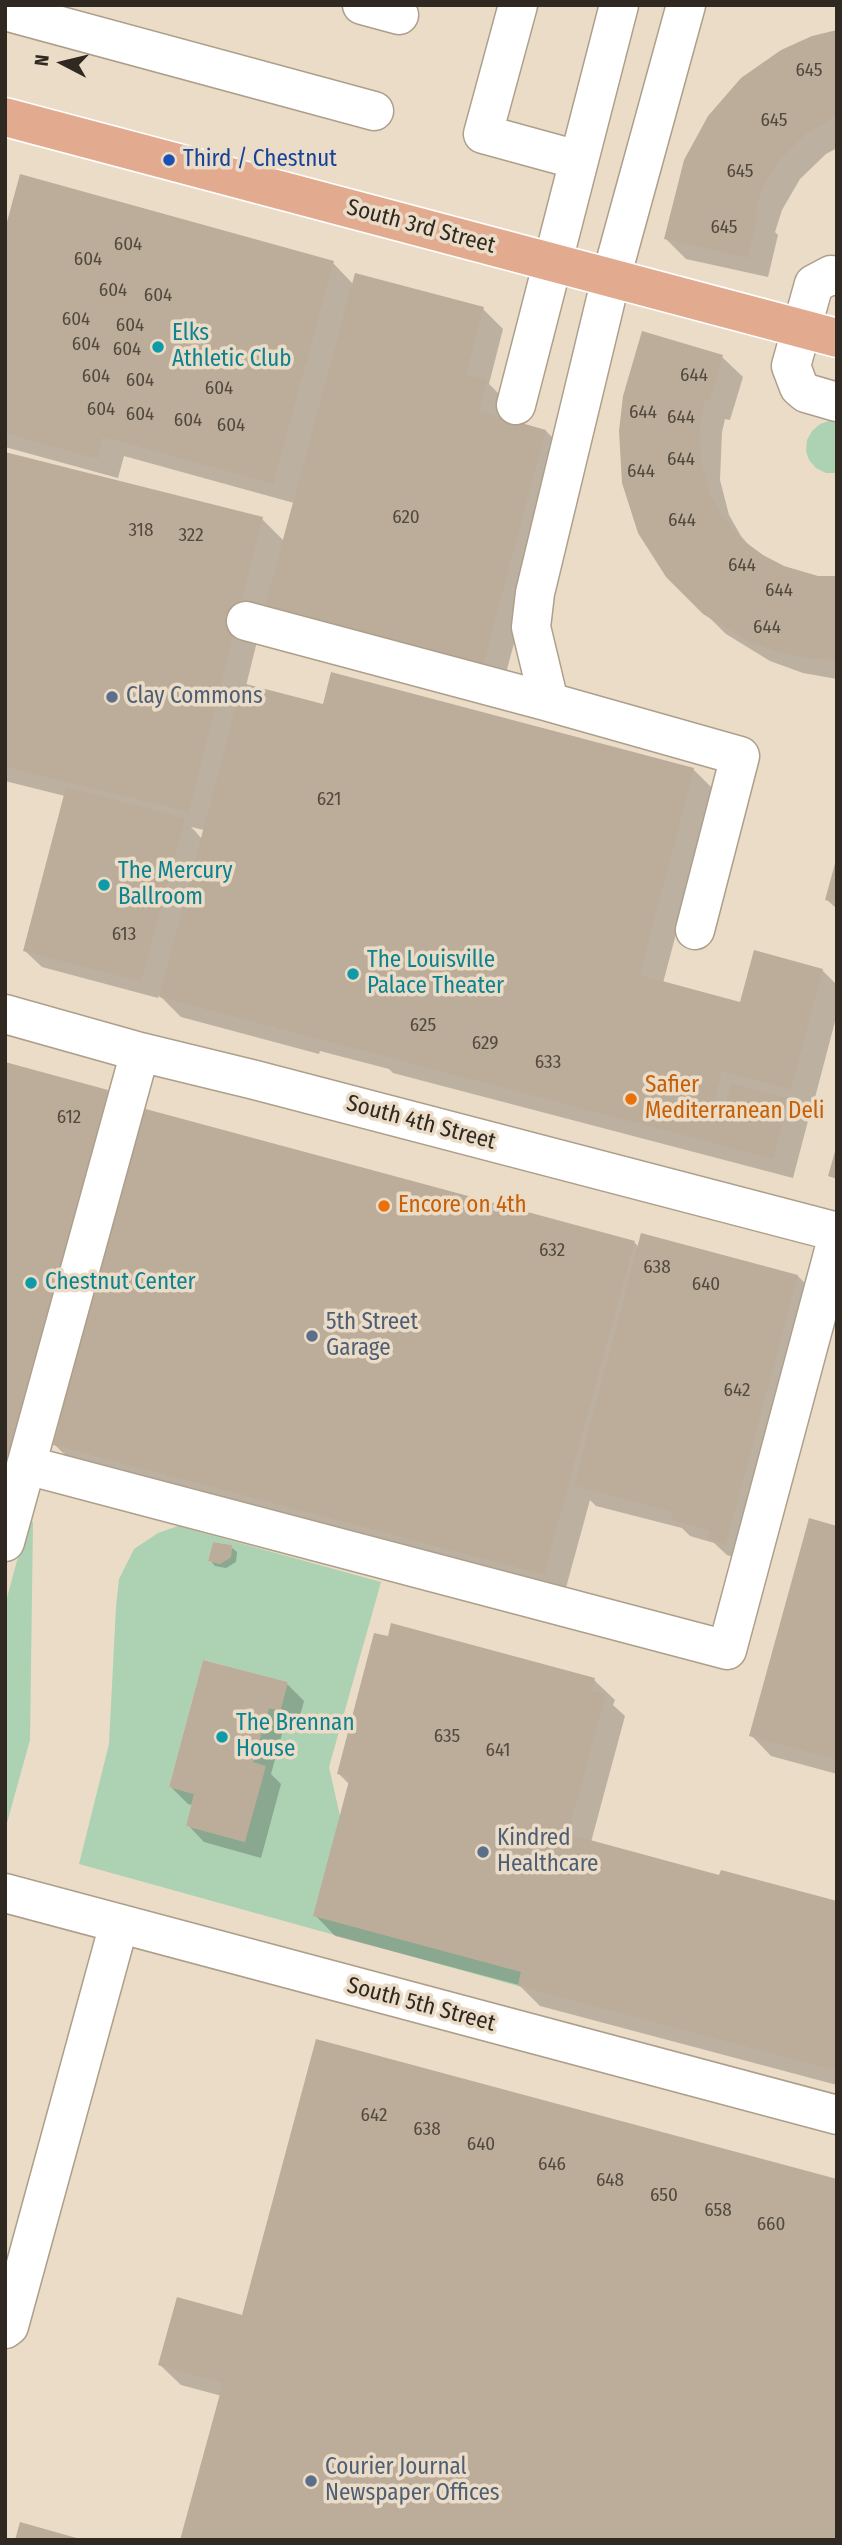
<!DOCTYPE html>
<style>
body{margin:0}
#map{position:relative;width:842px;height:2545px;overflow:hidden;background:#ebdcc8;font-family:"Fira Sans Condensed",sans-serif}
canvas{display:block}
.frame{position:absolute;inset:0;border:7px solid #2f2921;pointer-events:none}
.north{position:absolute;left:28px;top:28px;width:70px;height:70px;-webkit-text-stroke:5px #ebdcc8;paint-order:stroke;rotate:277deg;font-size:19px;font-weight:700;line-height:28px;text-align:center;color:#2f2921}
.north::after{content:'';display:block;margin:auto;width:24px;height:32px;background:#2f2921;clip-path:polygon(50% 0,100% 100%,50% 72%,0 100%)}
</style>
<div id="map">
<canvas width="842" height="2545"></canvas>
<div class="frame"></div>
<div class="north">N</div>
</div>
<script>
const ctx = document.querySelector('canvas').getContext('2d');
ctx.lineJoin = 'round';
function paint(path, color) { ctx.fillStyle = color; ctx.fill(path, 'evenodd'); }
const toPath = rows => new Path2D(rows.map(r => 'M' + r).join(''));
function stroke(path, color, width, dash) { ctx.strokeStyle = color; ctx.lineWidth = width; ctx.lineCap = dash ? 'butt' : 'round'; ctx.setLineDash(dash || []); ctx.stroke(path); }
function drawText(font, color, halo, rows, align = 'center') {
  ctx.font = font + ' "Fira Sans Condensed",sans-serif'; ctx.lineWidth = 7; ctx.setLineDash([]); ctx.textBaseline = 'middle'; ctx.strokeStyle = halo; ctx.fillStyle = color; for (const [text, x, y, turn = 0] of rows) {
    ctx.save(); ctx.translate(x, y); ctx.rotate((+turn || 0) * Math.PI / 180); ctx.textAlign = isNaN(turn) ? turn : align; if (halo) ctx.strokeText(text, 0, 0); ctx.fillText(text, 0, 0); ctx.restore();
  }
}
paint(toPath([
 [829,421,837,421,836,473,826,473,816,468,809,460,806,451,807,440,812,431,820,424],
 [28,1520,33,1522,30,1740,5,1830,5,1605],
 [178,1526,381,1582,329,1767,340,1816,521,1972,518,1986,79,1864,109,1744,116,1607,119,1579,134,1549,158,1533],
 [213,1542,232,1545,231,1557,220,1564,208,1561],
 [203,1660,288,1682,280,1711,269,1708,253,1762,245,1842,186,1826,194,1794,169,1787]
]), '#add1b3');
paint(toPath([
 [837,32,837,148,826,154,800,179,782,210,775,232,778,235,768,277,686,259,665,238],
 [5,235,333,263,353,284,483,309,503,329,489,384,507,402,502,419,546,431,566,451,503,684,287,626,266,605,246,686,324,706,693,769,714,790,663,983,741,1004,822,970,837,985,837,1014,812,1109,791,1104,808,1121,793,1178,393,1073,389,1069,320,1051,319,1054,181,1017,159,995,158,998,42,967,25,951,65,796,5,781,5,453,262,519,284,541,294,503,124,456,118,478,5,447],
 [191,827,204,830,202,839,195,831],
 [722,357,743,377,730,420,725,419,722,432,720,480,729,515,741,536,752,549,783,568,818,578,837,578,837,679,803,673,770,661,726,634,667,576,640,532],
 [837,864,837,909,827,900],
 [5,1064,107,1091,136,1120,5,1538],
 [143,1110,635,1243,639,1247,798,1276,814,1293,742,1560,727,1555,714,1543,690,1536,682,1528,596,1506,590,1500,564,1595,75,1465,55,1445],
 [837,1527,837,1774,771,1756,751,1735],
 [231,1547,237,1552,236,1562,226,1568,215,1566,210,1560],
 [594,1680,615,1700,613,1705,625,1716,591,1842,721,1877,837,1903,837,2085,540,2006,519,1985,335,1936,315,1915,350,1785,338,1773],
 [287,1684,304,1701,297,1727,285,1723,271,1774,281,1784,261,1858,204,1842,188,1825,193,1805,188,1804,171,1787],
 [243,2317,222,2396,181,2385,160,2365]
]), '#0003');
paint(toPath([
 [837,30,837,116,806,134,780,159,762,189,755,212,758,213,748,258,664,239,684,160,708,116,741,78,781,50,812,36],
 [20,174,334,261,273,484,103,437,97,459,5,433,5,229],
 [355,273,484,307,466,374,487,380,479,411,546,430,483,665,265,606],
 [642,331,723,355,710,401,705,400,700,423,701,458,710,493,721,514,744,541,763,555,784,566,818,576,837,576,837,660,815,659,781,653,747,641,703,614,666,577,638,533,622,483,619,431,623,396],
 [5,452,263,517,189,812,5,767],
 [331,672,694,768,640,975,740,1002,754,950,823,969,791,1090,722,1071,712,1110,723,1112,731,1083,789,1099,773,1159,159,997,242,683,323,704],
 [66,787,185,818,141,982,23,951],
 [836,860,837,860,837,903,825,900],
 [5,1062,108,1090,6,1473,5,1473],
 [142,1108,635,1241,544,1575,53,1445],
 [836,1148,837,1148,837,1179,828,1176],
 [641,1233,798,1275,726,1544,708,1539,710,1531,671,1520,673,1512,574,1486],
 [809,1518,837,1526,837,1760,749,1736],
 [213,1542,232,1545,231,1557,220,1564,208,1561],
 [391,1623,595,1678,592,1691,606,1694,568,1834,719,1875,721,1870,837,1901,837,2071,518,1986,521,1972,313,1916,350,1777,337,1774,374,1633,388,1636],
 [203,1660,288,1682,280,1711,269,1708,253,1762,266,1766,245,1842,186,1826,194,1794,169,1787],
 [316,2039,837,2179,837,2540,180,2540,223,2383,158,2365,177,2297,242,2315],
 [20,2522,80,2539,80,2540,15,2540]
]), '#bcad9a');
const minor = toPath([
 [362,5,399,15],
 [518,5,483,134,578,160],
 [5,11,374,111],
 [837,276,831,275,814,284,791,366,799,387,806,393,837,402],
 [516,405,619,5],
 [246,621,549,702,531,627,535,593,611,278,686,5],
 [549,702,740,756,695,930],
 [5,1014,140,1052,255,1080,837,1232],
 [26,1465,727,1650,837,1239],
 [5,1542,140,1052],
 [5,1893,837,2115],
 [5,2329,9,2326,119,1924]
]);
const major = toPath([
 [5,117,837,338]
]);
stroke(minor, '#ad9f8b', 41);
stroke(major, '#fff', 41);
stroke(minor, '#fff', 38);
stroke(major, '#e2aa8f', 38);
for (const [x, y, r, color] of [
 [169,160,7,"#1a4fb4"],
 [158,347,7,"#0f9aa8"],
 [112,697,7,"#5c6f8a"],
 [104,885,7,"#0f9aa8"],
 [353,974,7,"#0f9aa8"],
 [631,1099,7,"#e8710a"],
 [384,1206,7,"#e8710a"],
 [31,1283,7,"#0f9aa8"],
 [312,1336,7,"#5c6f8a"],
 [222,1737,7,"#0f9aa8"],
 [483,1852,7,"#5c6f8a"],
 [311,2481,7,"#5c6f8a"]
]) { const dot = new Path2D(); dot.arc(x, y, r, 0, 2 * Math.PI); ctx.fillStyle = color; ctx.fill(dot); stroke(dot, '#ebdcc8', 2.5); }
drawText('19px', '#524a3f', null, [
 ["645",809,71],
 ["645",774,121],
 ["645",740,172],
 ["645",724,228],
 ["604",128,245],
 ["604",88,260],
 ["604",113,291],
 ["604",158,296],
 ["604",76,320],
 ["604",130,326],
 ["604",86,345],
 ["604",127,350],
 ["644",694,376],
 ["604",96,377],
 ["604",140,381],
 ["604",219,389],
 ["604",101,410],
 ["644",643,413],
 ["604",140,415],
 ["644",681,418],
 ["604",188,421],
 ["604",231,426],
 ["644",681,460],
 ["644",641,472],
 ["620",406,518],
 ["644",682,521],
 ["318",141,531],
 ["322",191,536],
 ["644",742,566],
 ["644",779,591],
 ["644",767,628],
 ["621",329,800],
 ["613",124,935],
 ["625",423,1026],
 ["629",485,1044],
 ["633",548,1063],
 ["612",69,1118],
 ["632",552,1251],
 ["638",657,1268],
 ["640",706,1285],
 ["642",737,1391],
 ["635",447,1737],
 ["641",498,1751],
 ["642",374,2116],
 ["638",427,2130],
 ["640",481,2145],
 ["646",552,2165],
 ["648",610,2181],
 ["650",664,2196],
 ["658",718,2211],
 ["660",771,2225]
]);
drawText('23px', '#164399', '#ebdcc8', [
 ["Third / Chestnut",183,160]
], 'left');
drawText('23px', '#2f2921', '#ebdcc8', [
 ["South 3rd Street",421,227,15],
 ["South 4th Street",421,1123,15],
 ["South 5th Street",421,2005,15]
]);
drawText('23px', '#0d838f', '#ebdcc8', [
 ["Elks",172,334],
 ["Athletic Club",172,360],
 ["The Mercury",118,872],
 ["Ballroom",118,898],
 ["The Louisville",367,961],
 ["Palace Theater",367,987],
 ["Chestnut Center",45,1283],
 ["The Brennan",236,1724],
 ["House",236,1750]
], 'left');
drawText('23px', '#4e5e75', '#ebdcc8', [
 ["Clay Commons",126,697],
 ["5th Street",326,1323],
 ["Garage",326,1349],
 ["Kindred",497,1839],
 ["Healthcare",497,1865],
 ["Courier Journal",325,2468],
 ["Newspaper Offices",325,2494]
], 'left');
drawText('23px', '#c56008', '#ebdcc8', [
 ["Safier",645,1086],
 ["Mediterranean Deli",645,1112],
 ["Encore on 4th",398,1206]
], 'left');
</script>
